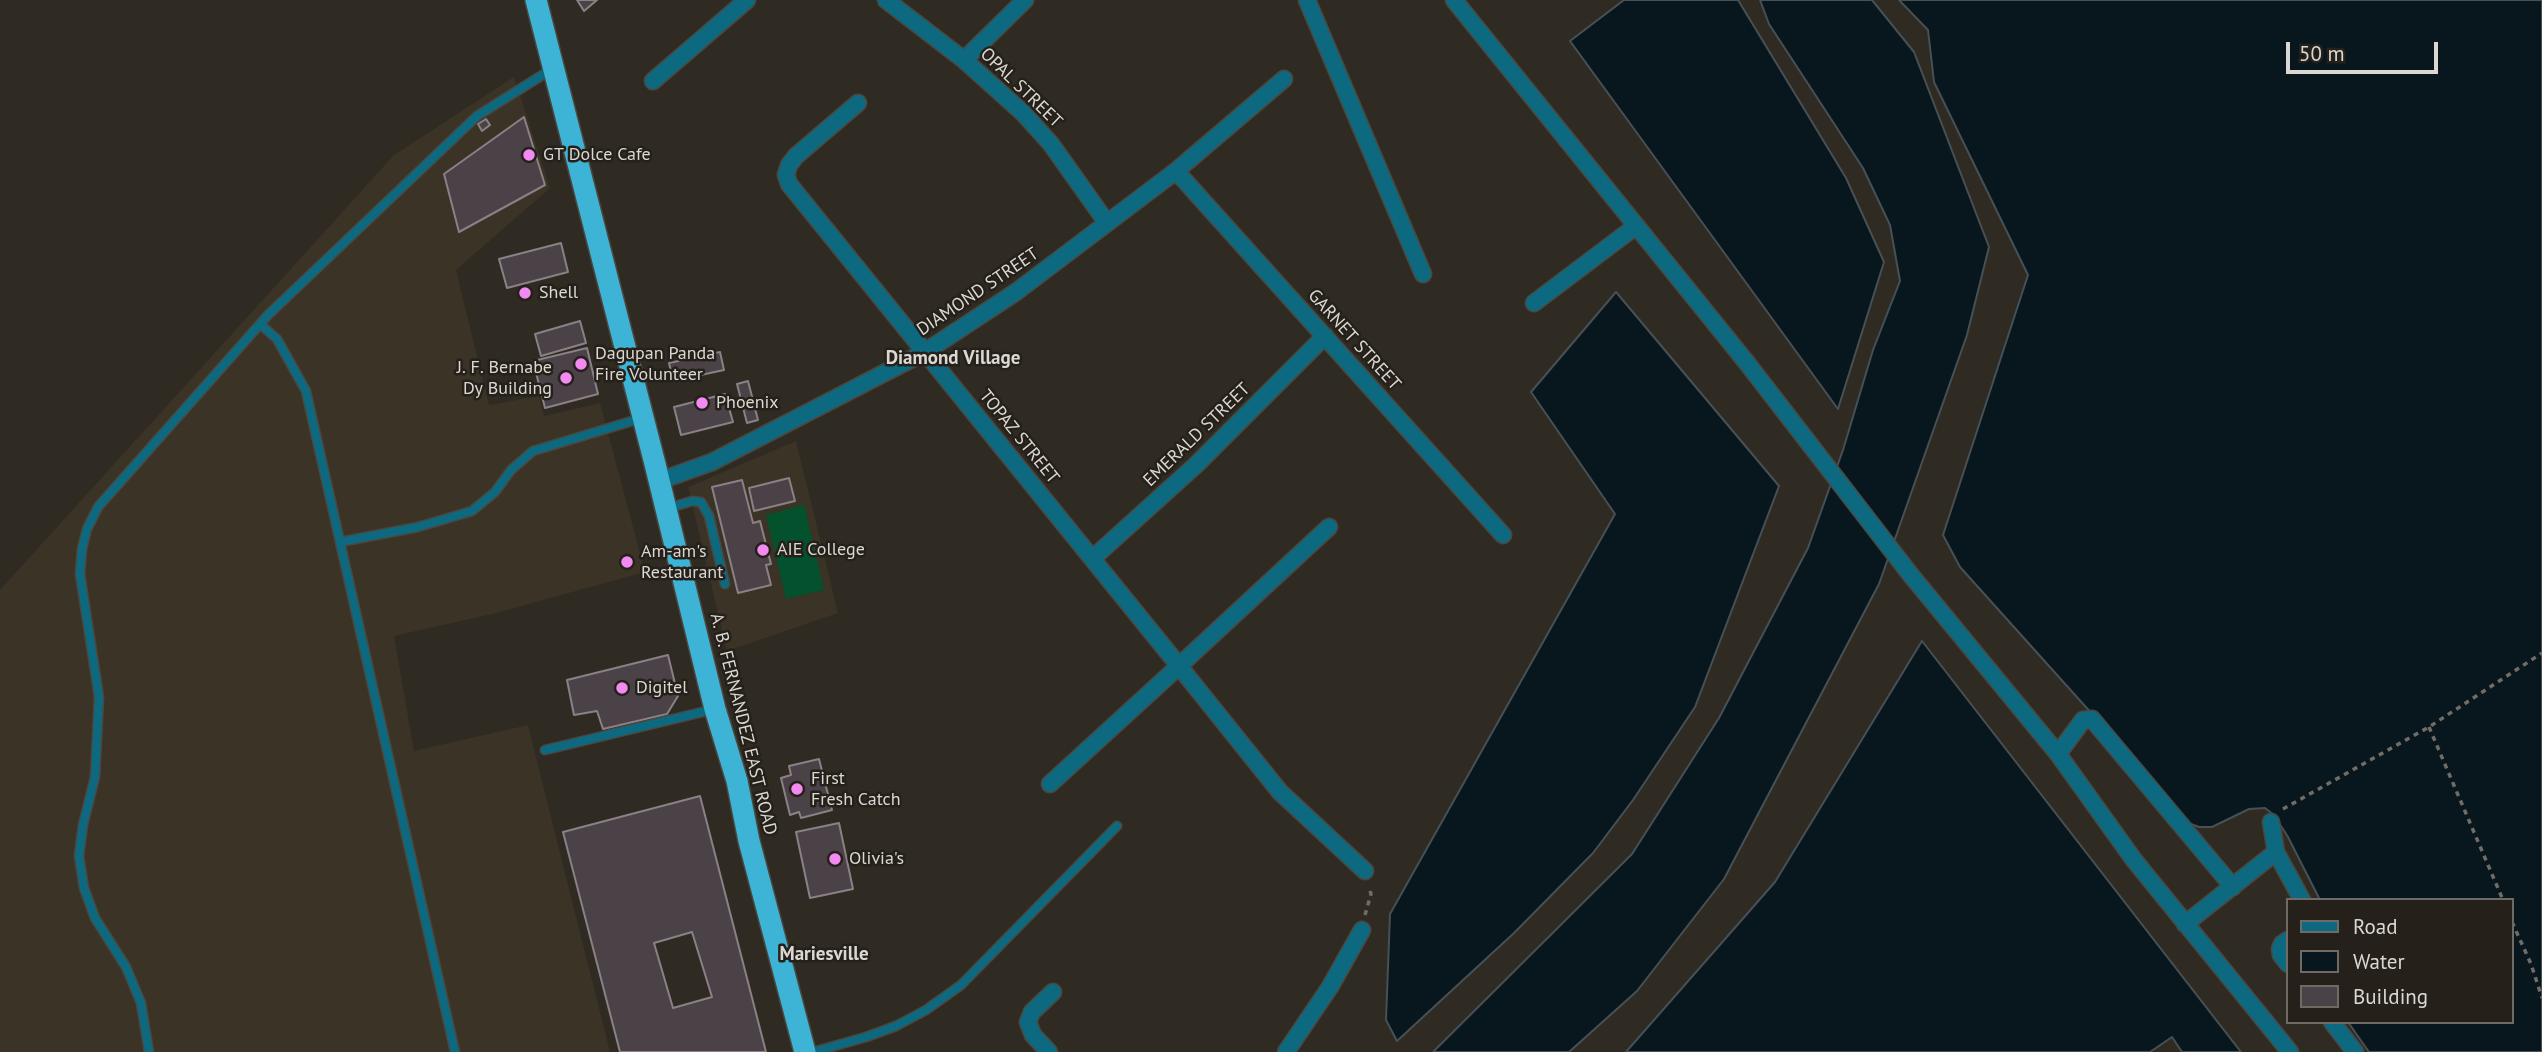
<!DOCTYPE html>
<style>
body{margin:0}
#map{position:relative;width:2542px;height:1052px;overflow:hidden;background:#2f2b23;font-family:"PT Sans",sans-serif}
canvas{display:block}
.legend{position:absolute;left:2286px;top:898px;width:228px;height:126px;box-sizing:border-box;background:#25211a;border:2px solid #6e6a64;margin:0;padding:9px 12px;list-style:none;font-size:21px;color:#dbd8d3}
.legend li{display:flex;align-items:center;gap:14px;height:35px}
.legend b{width:35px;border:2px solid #6e6a64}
.scale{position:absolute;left:2286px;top:42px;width:152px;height:32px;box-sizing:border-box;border:4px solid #dbd8d3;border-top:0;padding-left:9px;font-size:21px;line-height:24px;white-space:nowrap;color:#dbd8d3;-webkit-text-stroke:5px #25211a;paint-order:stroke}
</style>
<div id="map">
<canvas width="2542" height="1052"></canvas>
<ul class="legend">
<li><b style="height:9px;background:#0d6980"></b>Road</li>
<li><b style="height:19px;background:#08161e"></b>Water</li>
<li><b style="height:19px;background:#4b4247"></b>Building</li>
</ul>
<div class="scale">50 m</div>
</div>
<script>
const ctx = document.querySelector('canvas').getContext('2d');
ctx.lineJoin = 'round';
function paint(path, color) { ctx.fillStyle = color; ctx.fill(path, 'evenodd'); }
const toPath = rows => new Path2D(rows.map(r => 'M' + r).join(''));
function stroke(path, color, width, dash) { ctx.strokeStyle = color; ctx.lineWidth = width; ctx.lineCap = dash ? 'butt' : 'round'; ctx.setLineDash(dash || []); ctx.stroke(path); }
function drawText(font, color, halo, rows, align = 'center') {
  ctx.font = font + ' "PT Sans",sans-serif'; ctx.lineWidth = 5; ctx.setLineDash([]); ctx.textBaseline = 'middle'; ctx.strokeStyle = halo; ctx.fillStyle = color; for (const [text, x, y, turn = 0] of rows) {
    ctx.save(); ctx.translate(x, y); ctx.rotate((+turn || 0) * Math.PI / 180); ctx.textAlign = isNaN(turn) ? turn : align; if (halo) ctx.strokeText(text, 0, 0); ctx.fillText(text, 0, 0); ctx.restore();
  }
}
paint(toPath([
 [514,77,550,188,456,270,489,405,539,396,544,416,600,403,645,572,496,613,394,636,414,751,528,725,610,1052,0,1052,0,590,394,155],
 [796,441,838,613,727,651,688,487]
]), '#3a3326');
paint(toPath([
 [804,505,824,590,786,599,766,515]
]), '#03512d');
const water = toPath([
 [1624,0,1738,0,1846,178,1884,262,1838,409,1570,41,1624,0],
 [1760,0,1872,0,1914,52,1989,247,1967,335,1879,584,1724,879,1637,991,1569,1052,1433,1052,1632,854,1719,718,1808,548,1843,450,1873,350,1900,281,1890,225,1863,168,1769,24,1760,0],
 [1899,0,2542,0,2542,1052,2369,1052,2348,1022,2512,1022,2512,900,2320,900,2288,837,2274,815,2265,808,2249,809,2212,827,2199,827,2191,824,1960,567,1943,535,2028,275,1934,82,1928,30,1899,0],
 [1616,292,1779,486,1695,707,1633,800,1593,853,1514,933,1397,1041,1386,1020,1390,914,1615,514,1531,392,1616,292],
 [1922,641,2241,1052,2182,1052,2172,1037,2150,1052,1626,1052,1775,882,1922,641]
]);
paint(water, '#08161e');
stroke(water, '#475054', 2);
const building = toPath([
 [577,0,597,0,584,11,577,0],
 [524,117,545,185,459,232,444,174,524,117],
 [486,119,490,125,482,131,478,124,486,119],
 [561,243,568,272,507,288,499,259,561,243],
 [580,321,586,343,541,356,535,334,580,321],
 [587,348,598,394,545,408,533,361,587,348],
 [720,352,724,370,673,381,669,363,720,352],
 [748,381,758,420,747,423,737,384,748,381],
 [725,394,733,422,681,435,674,407,725,394],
 [789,478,795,501,754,511,749,488,789,478],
 [742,480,753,523,760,521,771,564,766,565,771,585,738,593,712,487,742,480],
 [668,655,678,696,667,714,603,729,597,711,574,715,567,680,668,655],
 [819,759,832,810,801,818,799,812,790,815,781,778,791,775,789,766,819,759],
 [700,796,766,1052,620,1052,563,832,700,796],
 [692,932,712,997,673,1008,654,943,692,932],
 [839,823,853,889,810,898,796,832,839,823]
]);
paint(building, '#4b4247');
stroke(building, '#8a8086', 2);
const lane = toPath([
 [260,324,277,339,306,391,455,1052],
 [669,508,692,501,701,502,709,516,725,584],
 [340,542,418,527,472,511,495,492,511,470,533,451,642,418],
 [545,750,715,709],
 [149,1052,141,1003,126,967,95,918,84,888,79,856,83,825,95,777,99,697,80,574,82,549,87,529,98,507,268,315,477,116,552,69],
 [813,1052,866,1037,896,1026,926,1010,961,985,1117,826]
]);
const street = toPath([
 [886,0,964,60,1023,113,1051,144,1107,223],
 [1307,0,1423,274],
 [1454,0,1747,363,1910,574,2058,754,2134,860,2290,1052],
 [964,60,1025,0],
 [653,81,747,0],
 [858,103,796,156,789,165,786,175,789,184,1179,666,1050,784],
 [1176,171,1503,535],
 [1534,303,1636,226],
 [659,481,712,462,925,352,1016,292,1176,171,1284,79],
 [1329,527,1179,666,1280,792,1365,871],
 [1093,558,1197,464,1325,336],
 [2058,754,2083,720,2092,719,2233,887],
 [2271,822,2276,852],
 [2185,924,2276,852,2302,900],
 [2288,940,2282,944,2280,949,2281,955,2288,964],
 [2332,1022,2355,1052],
 [1049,1052,1033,1035,1028,1022,1032,1012,1053,992],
 [1286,1052,1330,987,1362,930]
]);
const highway = toPath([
 [536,0,655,464,715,709,737,781,749,841,805,1052]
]);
stroke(lane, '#4b473f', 11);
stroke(street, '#4b473f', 19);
stroke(highway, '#4b473f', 24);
stroke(toPath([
 [2429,727,2503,900],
 [2283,809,2429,727,2542,653],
 [1365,915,1371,894,1369,888],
 [2512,922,2531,964,2542,998]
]), '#716d66', 3.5, [5, 5]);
stroke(lane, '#0d6980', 8);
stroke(street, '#0d6980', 16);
stroke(highway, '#3db3d6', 21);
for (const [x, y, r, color] of [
 [529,155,7,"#f38af1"],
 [525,293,7,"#f38af1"],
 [581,364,7,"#f38af1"],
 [566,378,7,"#f38af1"],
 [702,403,7,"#f38af1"],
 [763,550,7,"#f38af1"],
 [627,562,7,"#f38af1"],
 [622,688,7,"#f38af1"],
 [797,789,7,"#f38af1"],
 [835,859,7,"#f38af1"]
]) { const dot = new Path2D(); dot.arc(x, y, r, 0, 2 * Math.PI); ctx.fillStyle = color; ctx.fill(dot); stroke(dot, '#25211a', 2.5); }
drawText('18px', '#dbd8d3', '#25211a', [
 ["OPAL STREET",1021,88,44],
 ["DIAMOND STREET",978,292,-34],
 ["GARNET STREET",1354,340,48],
 ["EMERALD STREET",1197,435,-44],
 ["TOPAZ STREET",1019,437,51],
 ["A. B. FERNANDEZ EAST ROAD",743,724,76]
]);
drawText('18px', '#dbd8d3', '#25211a', [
 ["GT Dolce Cafe",543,155],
 ["Shell",539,293],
 ["Dagupan Panda",595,354],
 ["Fire Volunteer",595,375],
 ["J. F. Bernabe",552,368,"right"],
 ["Dy Building",552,389,"right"],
 ["Phoenix",716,403],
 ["AIE College",777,550],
 ["Am-am's",641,552],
 ["Restaurant",641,573],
 ["Digitel",636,688],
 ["First",811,779],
 ["Fresh Catch",811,800],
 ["Olivia's",849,859]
], 'left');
drawText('bold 19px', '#dbd8d3', '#25211a', [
 ["Diamond Village",953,359],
 ["Mariesville",824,955]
]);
</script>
